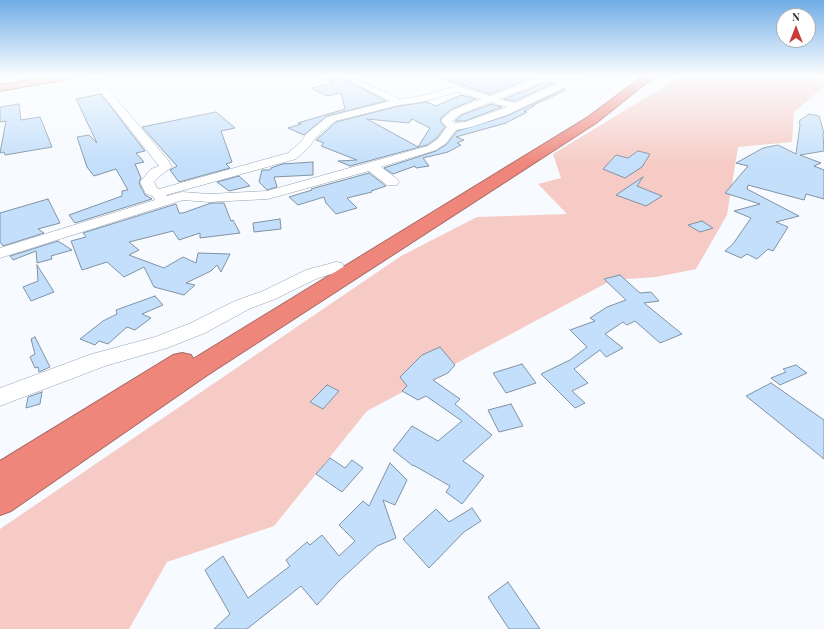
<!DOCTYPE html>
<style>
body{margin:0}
#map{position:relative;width:824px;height:629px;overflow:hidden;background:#f7fafe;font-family:"Playfair Display",serif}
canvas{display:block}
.north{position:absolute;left:776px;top:8px;width:40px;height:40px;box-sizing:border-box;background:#fff;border:1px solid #a9acaf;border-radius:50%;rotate:0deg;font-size:11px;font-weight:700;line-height:16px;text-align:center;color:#282f36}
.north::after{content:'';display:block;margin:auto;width:14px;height:18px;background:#c93b37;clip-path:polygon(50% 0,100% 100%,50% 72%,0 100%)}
</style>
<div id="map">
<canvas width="824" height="629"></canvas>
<div class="north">N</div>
</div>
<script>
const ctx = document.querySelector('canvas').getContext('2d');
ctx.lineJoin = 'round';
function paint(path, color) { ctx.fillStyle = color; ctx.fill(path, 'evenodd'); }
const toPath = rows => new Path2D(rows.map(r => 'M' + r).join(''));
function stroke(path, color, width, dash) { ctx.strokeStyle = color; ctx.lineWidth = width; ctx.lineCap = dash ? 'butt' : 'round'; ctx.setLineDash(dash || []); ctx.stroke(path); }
paint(toPath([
 [676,76,820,76,824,84,824,87,794,112,792,142,738,147,727,215,696,269,656,277,612,280,367,411,274,526,167,562,129,629,0,629,0,529,401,256,477,217,567,214,538,184,561,178,553,154,670,83]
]), '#f6cbc5');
const building = toPath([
 [320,76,338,76,386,101,327,116,304,135,288,128,301,124,298,123,345,109,341,93,327,96,311,88,334,83,320,76],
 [439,76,458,76,464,80,470,76,537,76,490,94,439,78,439,76],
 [547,82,554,83,515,101,504,99,547,82],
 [564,89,566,90,532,106,534,106,524,111,527,112,506,123,456,137,464,140,457,143,461,145,448,152,423,158,429,166,416,168,415,166,393,174,384,168,436,151,447,144,457,131,507,116,564,89],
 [101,94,145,151,136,153,144,162,135,164,141,178,139,183,145,195,152,199,75,223,69,215,122,196,122,191,128,190,116,169,94,176,87,167,77,137,89,135,97,143,76,99,101,94],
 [461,95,476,99,452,109,441,118,440,121,445,127,437,138,427,145,350,166,338,161,357,160,321,146,324,143,316,140,336,122,399,106,427,102,436,106,461,95],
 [367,119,409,123,412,119,430,128,418,147,367,119],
 [19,104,21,120,40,117,52,147,5,155,4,152,0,153,6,121,0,122,0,107,19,104],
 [491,104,502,107,465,121,455,121,462,115,491,104],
 [216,112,235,128,221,131,232,162,226,164,230,168,179,182,170,170,177,166,142,127,216,112],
 [809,114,819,116,824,133,823,133,824,151,800,155,821,163,814,166,824,170,824,199,806,194,804,200,748,185,747,189,799,216,776,222,788,227,773,251,768,249,757,259,747,254,741,258,725,251,733,244,751,218,734,211,760,204,725,193,748,166,736,163,763,148,778,145,796,154,800,125,799,121,809,114],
 [638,151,650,154,642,167,625,178,603,169,616,155,628,158,638,151],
 [313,162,313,175,274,177,277,187,267,190,259,182,262,170,270,170,271,168,282,164,313,162],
 [369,173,386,186,371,191,372,192,347,198,357,208,336,214,326,203,324,197,298,205,289,197,312,190,311,189,369,173],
 [239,176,250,186,229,191,217,182,239,176],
 [643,177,637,186,662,196,646,206,616,195,643,177],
 [48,199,60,223,38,229,44,233,3,246,0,242,0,213,48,199],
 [211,203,224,203,231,221,233,220,240,233,200,238,200,233,179,240,173,231,129,242,139,250,129,255,164,268,183,257,196,263,198,253,230,254,221,272,217,265,211,271,186,283,195,285,184,295,154,287,144,267,124,277,107,262,82,270,71,241,86,237,83,233,176,204,179,213,183,213,211,203],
 [280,219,281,229,254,232,253,223,280,219],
 [702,221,713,228,700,232,688,225,702,221],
 [58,241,72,250,51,256,52,259,37,263,36,251,13,260,10,256,58,241],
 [37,265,54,292,31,301,23,287,38,281,37,265],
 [620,275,640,293,651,292,659,301,644,303,682,334,660,343,635,321,627,325,623,322,605,334,623,348,606,357,600,350,574,369,588,383,572,391,585,403,575,408,541,374,570,360,587,347,570,330,595,321,590,318,607,307,626,300,604,279,620,275],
 [155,296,163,305,142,314,151,318,135,330,127,327,108,344,99,341,95,345,80,339,103,321,117,314,116,310,155,296],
 [35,337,50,367,39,372,38,367,35,368,30,357,35,354,31,339,35,337],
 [440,347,455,365,448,373,433,380,460,399,455,404,492,435,463,461,484,476,462,504,446,492,450,486,413,465,413,466,393,450,412,426,438,441,462,421,426,396,418,400,402,391,407,386,400,377,422,355,440,347],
 [522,364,536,383,506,393,493,373,522,364],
 [796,365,807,373,780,385,771,378,786,372,783,369,796,365],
 [771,383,824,420,824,459,746,396,771,383],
 [327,385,339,391,323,409,310,402,327,385],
 [42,392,40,404,26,408,28,397,42,392],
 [511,404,523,426,499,432,488,410,511,404],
 [330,458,345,468,352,460,363,468,342,492,316,474,330,458],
 [390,463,407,480,395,505,383,500,396,538,377,546,339,581,317,605,301,586,247,629,214,629,230,614,205,570,223,556,248,598,290,566,286,560,307,542,310,545,322,535,339,556,355,541,339,525,363,501,369,506,390,463],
 [472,508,481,521,464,532,429,568,403,539,436,509,449,522,472,508],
 [508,582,540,629,509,629,488,597,508,582]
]);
paint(building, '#c3dffb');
stroke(building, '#8192a3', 1);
const minor = toPath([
 [88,76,97,76,168,160,172,167,161,175,154,182,157,188,159,189,288,153,301,142,306,134,327,117,390,101,339,76,350,76,400,99,421,96,457,86,490,96,541,76,553,76,565,80,572,76,583,76,570,85,507,115,471,127,456,130,446,143,436,150,381,167,397,179,399,182,397,185,387,185,369,171,268,199,209,202,183,200,0,258,0,248,155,200,153,196,146,194,140,182,151,169,159,166,88,76],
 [547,80,558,83,515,103,499,99,547,80],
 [457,92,481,99,453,110,442,119,441,121,447,127,438,139,428,146,267,191,209,194,182,192,167,196,166,195,296,159,310,146,315,138,335,121,399,105,422,102,457,92],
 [491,102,507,107,465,122,455,123,452,121,461,114,491,102],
 [459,76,469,76,465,79,459,76],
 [336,262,342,263,344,267,342,271,318,278,275,299,249,309,205,333,167,348,105,366,0,406,0,388,92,354,155,337,191,323,235,301,263,291,306,270,336,262]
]);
const major = toPath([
 [51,76,74,76,69,79,0,91,0,85,51,76]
]);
const highway = toPath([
 [643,76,655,76,596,123,209,374,11,511,0,515,0,461,173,355,182,353,191,355,193,359,588,117,643,76]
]);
stroke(minor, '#91a2b4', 1);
stroke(major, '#a96863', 2);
stroke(highway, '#a96863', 2);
paint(minor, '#fff');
paint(major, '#f5b6b0');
paint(highway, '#ef867b');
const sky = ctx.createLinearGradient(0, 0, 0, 164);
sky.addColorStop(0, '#70ade7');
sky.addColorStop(0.46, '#fbfdff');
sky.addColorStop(1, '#fbfdff00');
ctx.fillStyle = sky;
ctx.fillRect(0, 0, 824, 164);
</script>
